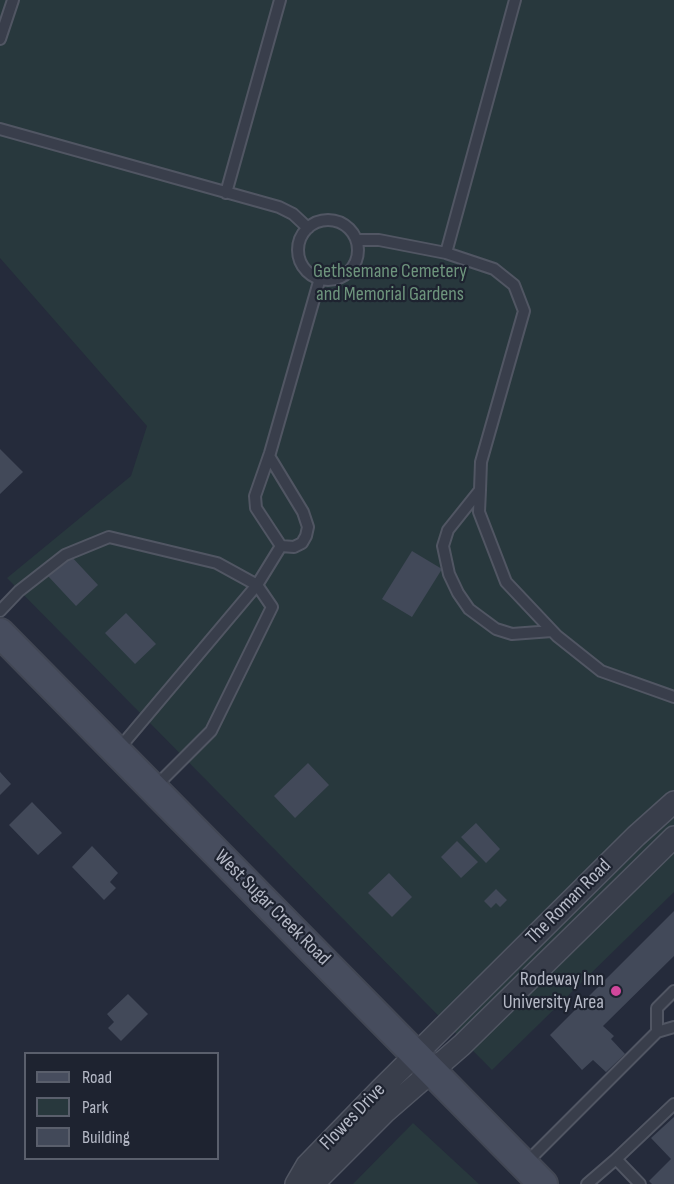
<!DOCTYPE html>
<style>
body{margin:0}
#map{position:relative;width:674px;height:1184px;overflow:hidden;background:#252b3b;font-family:"Sofia Sans Condensed",sans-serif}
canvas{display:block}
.legend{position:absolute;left:24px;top:1052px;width:195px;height:108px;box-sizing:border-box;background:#1e2330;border:2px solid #5a5f6c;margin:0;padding:8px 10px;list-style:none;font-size:18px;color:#b5b9c6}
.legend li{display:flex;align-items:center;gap:12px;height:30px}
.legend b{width:30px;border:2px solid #5a5f6c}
</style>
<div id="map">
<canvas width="674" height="1184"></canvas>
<ul class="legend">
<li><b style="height:8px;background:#474d5e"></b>Road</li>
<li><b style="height:16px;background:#28383d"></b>Park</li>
<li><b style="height:16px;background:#424959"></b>Building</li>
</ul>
</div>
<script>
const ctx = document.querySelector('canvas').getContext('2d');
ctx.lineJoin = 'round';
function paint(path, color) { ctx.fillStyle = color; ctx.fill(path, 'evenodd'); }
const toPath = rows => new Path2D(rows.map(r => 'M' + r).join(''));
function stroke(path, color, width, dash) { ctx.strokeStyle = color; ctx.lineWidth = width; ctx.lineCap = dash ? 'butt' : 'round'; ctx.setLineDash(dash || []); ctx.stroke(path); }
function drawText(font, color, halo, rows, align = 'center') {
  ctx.font = font + ' "Sofia Sans Condensed",sans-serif'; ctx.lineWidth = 4.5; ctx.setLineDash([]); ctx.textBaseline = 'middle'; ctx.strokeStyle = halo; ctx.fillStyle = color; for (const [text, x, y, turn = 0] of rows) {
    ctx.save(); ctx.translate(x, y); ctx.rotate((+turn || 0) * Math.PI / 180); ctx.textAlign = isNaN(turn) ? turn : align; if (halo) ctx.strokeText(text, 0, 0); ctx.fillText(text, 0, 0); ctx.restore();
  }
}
paint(toPath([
 [0,0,674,0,674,892,492,1070,7,578,131,476,147,426,0,258],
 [413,1123,479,1184,353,1184]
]), '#28383d');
paint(toPath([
 [0,449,23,472,0,494],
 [412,551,442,569,412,617,382,599],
 [70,555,98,585,76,606,48,576],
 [126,613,156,644,135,664,105,633],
 [308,763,329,785,295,818,274,796],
 [0,772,11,784,0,795],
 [32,802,62,833,38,855,9,825],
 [476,823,500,849,486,863,461,837],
 [457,841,478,862,461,878,441,857],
 [92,846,118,873,110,882,116,888,104,900,72,867],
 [389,873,412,897,392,917,368,893],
 [496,889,507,900,500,907,496,903,491,908,484,901],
 [674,911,674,956,603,1026,614,1036,611,1039,625,1054,606,1072,593,1060,582,1070,550,1035],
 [128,994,148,1014,121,1041,108,1028,114,1022,107,1014],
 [674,1117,674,1184,652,1184,649,1181,671,1159,651,1138]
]), '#424959');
const lane = toPath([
 [0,39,13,0],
 [0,129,279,207,293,214,308,228],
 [226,193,280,0],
 '298 250a30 30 0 1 1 60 0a30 30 0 1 1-60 0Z',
 [357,240,379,240,446,253,494,269,514,285,524,311,481,462,480,490,479,512,506,582,557,636,601,671,674,697],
 [446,253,515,0],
 [269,456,303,512,308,527,306,536,302,543,294,547,281,546],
 [480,490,448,530,443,546,449,574,458,593,469,609,496,629,512,634,552,631],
 [0,611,19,591,65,555,109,537,217,563,257,585,272,607,211,731,154,788],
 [117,751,257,585,281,546,256,508,255,496,270,453,320,278],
 [657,1032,657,1008,674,991],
 [616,1159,674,1104],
 [524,1165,657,1032,674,1027],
 [587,1184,616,1159,640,1184]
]);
const street = toPath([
 [296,1184,307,1165,380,1090,636,836,674,802],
 [311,1184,321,1176,385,1112,462,1045,674,837]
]);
const secondary = toPath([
 [0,633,543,1184]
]);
stroke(lane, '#515663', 14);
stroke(street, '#515663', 24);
stroke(secondary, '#424754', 32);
stroke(lane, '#393e4b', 10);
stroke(street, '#393e4b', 21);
stroke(secondary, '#474d5e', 28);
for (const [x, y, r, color] of [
 [616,991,6,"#d1479c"]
]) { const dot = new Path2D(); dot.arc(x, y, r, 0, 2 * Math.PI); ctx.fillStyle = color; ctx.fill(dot); stroke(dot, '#1e2330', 2); }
drawText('20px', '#6e957d', '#1e2330', [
 ["Gethsemane Cemetery",390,272],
 ["and Memorial Gardens",390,295]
]);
drawText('20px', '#b5b9c6', '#1e2330', [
 ["The Roman Road",569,902,-45],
 ["West Sugar Creek Road",272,908,45],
 ["Flowes Drive",353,1117,-46]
]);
drawText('20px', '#b5b9c6', '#1e2330', [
 ["Rodeway Inn",604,980],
 ["University Area",604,1003]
], 'right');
</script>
